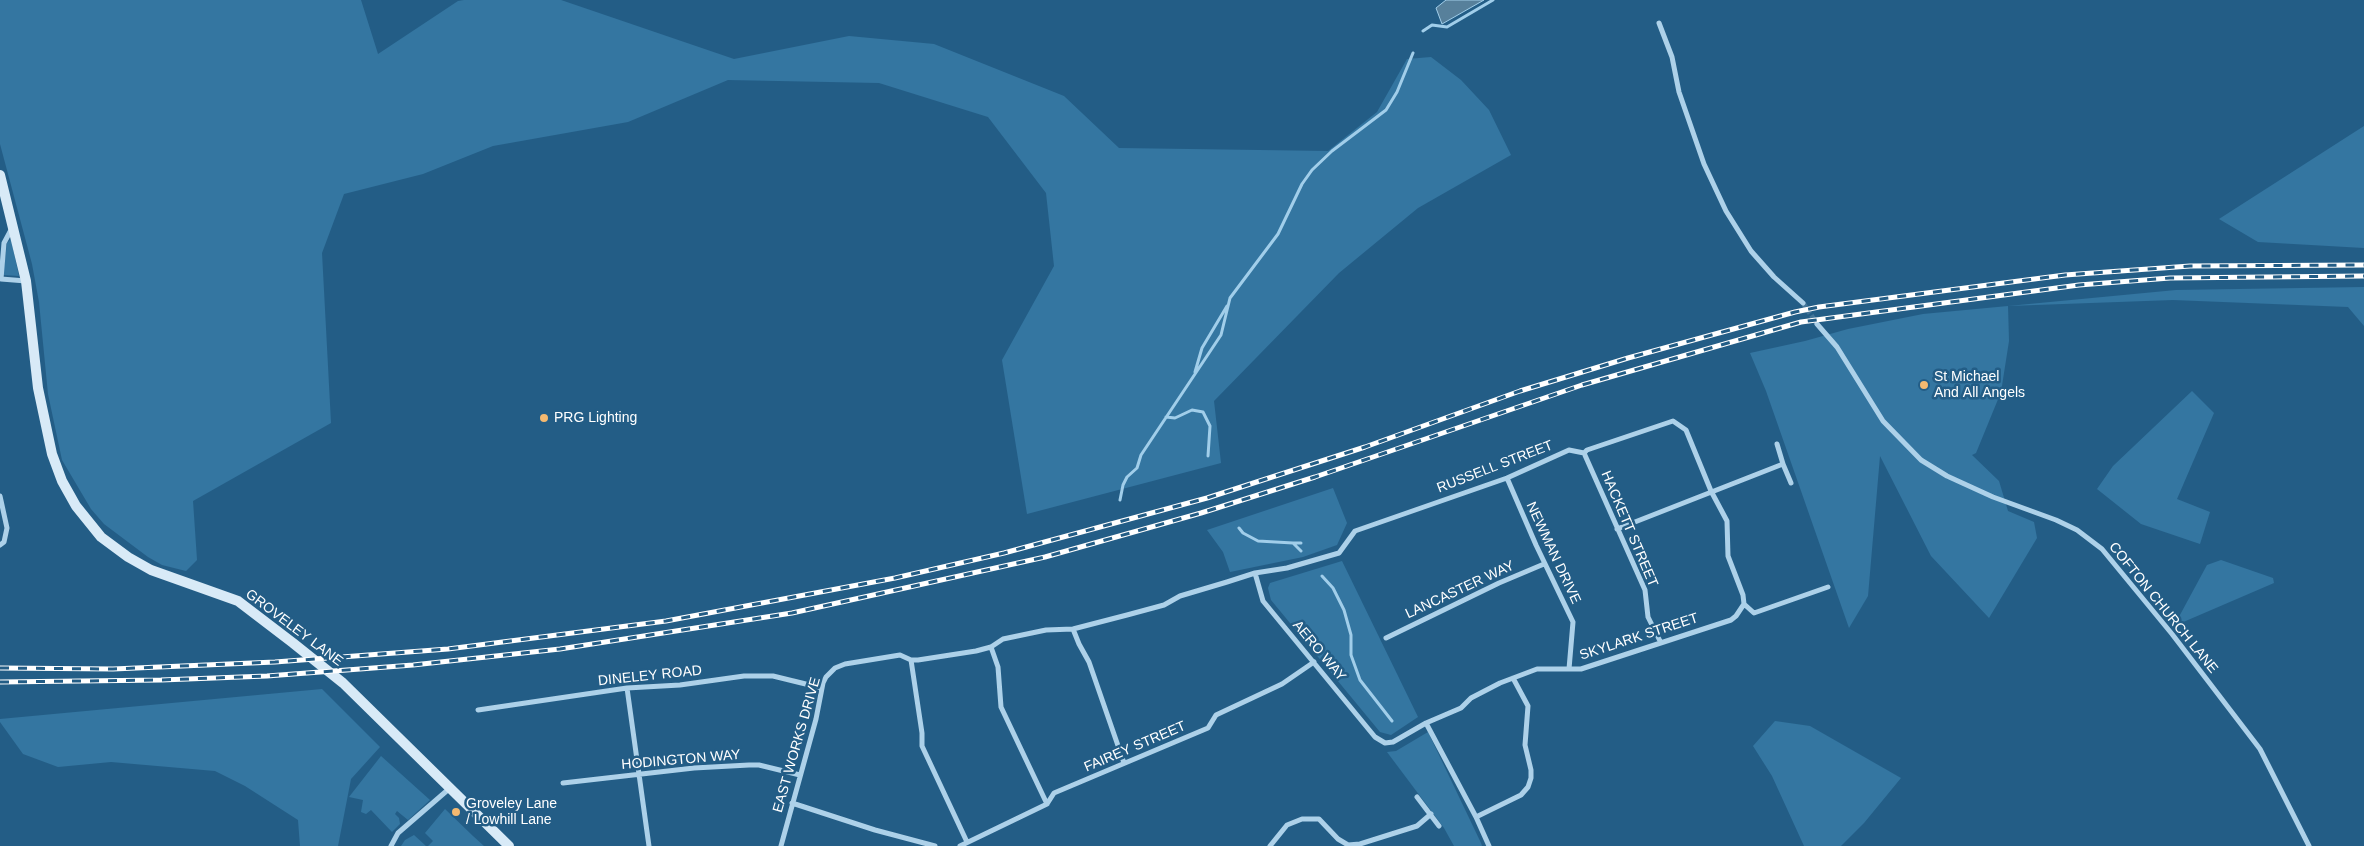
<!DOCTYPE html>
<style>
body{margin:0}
canvas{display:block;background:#235d86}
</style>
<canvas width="2364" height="846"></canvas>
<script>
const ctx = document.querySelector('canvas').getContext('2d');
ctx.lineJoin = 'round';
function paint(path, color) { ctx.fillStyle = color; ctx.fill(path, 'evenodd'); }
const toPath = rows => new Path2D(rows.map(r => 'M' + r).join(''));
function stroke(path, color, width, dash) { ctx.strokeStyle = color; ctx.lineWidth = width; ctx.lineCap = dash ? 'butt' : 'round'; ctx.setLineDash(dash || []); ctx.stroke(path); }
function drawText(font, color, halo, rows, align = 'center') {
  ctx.font = font + ' Arial,sans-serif'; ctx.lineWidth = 5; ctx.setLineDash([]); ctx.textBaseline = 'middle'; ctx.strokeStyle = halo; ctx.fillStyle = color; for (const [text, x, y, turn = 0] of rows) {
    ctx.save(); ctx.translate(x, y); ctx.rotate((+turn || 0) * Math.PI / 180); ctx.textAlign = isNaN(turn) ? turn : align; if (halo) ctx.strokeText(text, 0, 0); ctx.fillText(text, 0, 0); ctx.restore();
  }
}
paint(toPath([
 [0,0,361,0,378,54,458,1,464,0,561,0,734,59,849,36,934,44,1064,96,1119,148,1328,151,1377,112,1407,59,1431,57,1461,80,1489,110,1511,155,1418,208,1339,273,1214,401,1221,463,1027,514,1002,360,1054,266,1046,193,988,117,879,83,728,80,628,122,493,146,423,174,344,194,322,253,331,423,193,501,197,560,186,571,162,565,148,557,104,524,91,509,62,460,48,394,39,302,32,264,0,144],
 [2364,126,2364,248,2258,242,2219,219],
 [11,239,19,276,3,275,7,243],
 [2364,287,2364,326,2348,307,2173,300,2008,306,2009,341,2001,392,1976,453,1972,455,1999,481,2008,511,2034,522,2037,538,1989,618,1931,556,1880,456,1868,596,1849,628,1766,391,1750,353,1805,341,1848,329,1923,314,2008,306,2176,290],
 [2192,391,2214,413,2177,499,2210,512,2200,544,2141,524,2097,489,2113,466],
 [1333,488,1347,523,1337,545,1303,557,1230,572,1223,552,1207,530],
 [2221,560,2273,578,2274,583,2174,626,2207,565],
 [1342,561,1418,717,1391,735,1380,732,1271,600,1268,588,1270,583],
 [322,689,380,747,351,779,338,846,300,846,298,820,245,786,215,771,111,762,58,767,23,754,0,722,0,719],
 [1775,721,1810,726,1901,778,1864,823,1841,846,1804,846,1772,776,1753,746],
 [1428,732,1481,843,1482,846,1454,846,1444,828,1387,752,1396,751],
 [381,756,430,800,408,820,397,811,395,814,399,818,400,824,392,832,371,810,366,814,361,812,363,800,349,797],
 [445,809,473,836,484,846,428,846,433,841,425,833],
 [414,835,426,846,401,846,405,840]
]), '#3476a1');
const water = toPath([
 [1446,0,1484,0,1442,24,1436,8,1446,0]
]);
paint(water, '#57809b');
stroke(water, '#a1ceea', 1);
stroke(toPath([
 [1423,31,1432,25,1447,27,1493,0],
 [1195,372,1202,348,1227,306],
 [1166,417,1175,418,1192,410,1203,412,1210,426,1208,456],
 [1120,500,1123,485,1127,477,1137,468,1141,455,1221,335,1230,298,1278,234,1302,184,1312,170,1332,151,1386,110,1397,92,1413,53],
 [1239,528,1243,533,1258,541,1293,543,1301,551],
 [1293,543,1301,543],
 [1322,576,1333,588,1344,610,1351,635,1351,655,1360,680,1392,721]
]), '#a1ceea', 3);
stroke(toPath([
 [1803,303,1817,324]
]), '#447598', 5, [5, 2.5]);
stroke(toPath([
 [1659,23,1672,57,1679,92,1704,164,1726,211,1751,251,1774,277,1803,303],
 [12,228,4,243,1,279,26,281],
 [1817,324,1837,347,1883,421,1921,460,1947,476,1993,497,2056,520,2077,530,2102,549,2172,634,2260,749,2309,846],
 [1777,444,1783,464],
 [1584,453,1645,590,1648,617,1661,643],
 [1507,478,1536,545,1573,622,1569,669],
 [0,496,7,528,4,542,0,545],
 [1617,529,1783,464,1791,483],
 [1255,573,1263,601,1375,737,1385,743,1393,742,1426,723,1476,817],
 [1744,604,1754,613,1828,587],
 [1073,629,1079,644,1089,662,1124,763],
 [1386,638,1499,583,1544,564],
 [991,647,998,667,1001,707,1047,804],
 [911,660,922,733,922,746,967,842],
 [627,688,649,846],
 [478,710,627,688,680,685,744,676,773,676,822,688],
 [563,783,694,768,749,765,759,765,800,775],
 [1417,797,1439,826],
 [792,803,875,830,935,846],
 [391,846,398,833,450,788],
 [781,846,816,719,823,683,826,677,835,668,845,664,900,655,911,660,918,660,976,651,991,647,1003,639,1046,630,1073,629,1127,615,1164,605,1180,596,1227,582,1255,573,1287,568,1339,553,1355,531,1507,478,1569,450,1584,453,1587,450,1673,421,1686,430,1711,491,1727,521,1728,556,1743,595,1744,604,1736,616,1731,620,1581,669,1537,669,1500,683,1471,698,1461,708,1426,723],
 [960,846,1047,804,1054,793,1208,728,1216,715,1282,684,1314,662],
 [1270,846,1287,825,1302,819,1319,819,1338,839,1348,845,1360,844,1417,826,1431,814],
 [1489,846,1476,817,1521,795,1528,787,1531,778,1531,770,1525,745,1528,706,1513,678]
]), '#add1e9', 5);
stroke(toPath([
 [0,175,26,281,38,388,52,454,62,481,76,506,101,537,128,557,151,570,238,601,293,643,343,683,509,846]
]), '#d8eaf7', 10);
const rail = toPath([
 [0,668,113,669,275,662,448,649,666,621,895,578,1004,553,1207,498,1365,447,1520,391,1628,358,1795,312,1819,307,2065,275,2190,266,2364,265],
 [0,682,161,680,267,676,413,665,560,649,792,613,1045,557,1201,513,1315,477,1582,385,1801,322,2079,285,2170,278,2364,276]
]);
stroke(rail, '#fff', 5);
stroke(rail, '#235d86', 3, [9]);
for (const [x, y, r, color] of [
 [1924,385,5,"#f4b970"],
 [544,418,5,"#f4b970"],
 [456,812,5,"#f4b970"]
]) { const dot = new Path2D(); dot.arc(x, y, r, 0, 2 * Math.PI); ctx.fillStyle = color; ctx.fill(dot); stroke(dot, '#235d86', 2); }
drawText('14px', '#fff', '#235d86', [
 ["St Michael",1934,377],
 ["And All Angels",1934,393],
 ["PRG Lighting",554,418],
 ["Groveley Lane",466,804],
 ["/ Lowhill Lane",466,820]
], 'left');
drawText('14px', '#fff', '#235d86', [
 ["RUSSELL STREET",1495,467,-21],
 ["HACKETT STREET",1629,529,67],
 ["NEWMAN DRIVE",1553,553,65],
 ["LANCASTER WAY",1460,590,-25],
 ["COFTON CHURCH LANE",2163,608,51],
 ["GROVELEY LANE",294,628,37],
 ["SKYLARK STREET",1639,637,-18],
 ["AERO WAY",1319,651,50],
 ["DINELEY ROAD",650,676,-6],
 ["EAST WORKS DRIVE",797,745,-74],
 ["FAIREY STREET",1135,747,-23],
 ["HODINGTON WAY",681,760,-5]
]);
</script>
